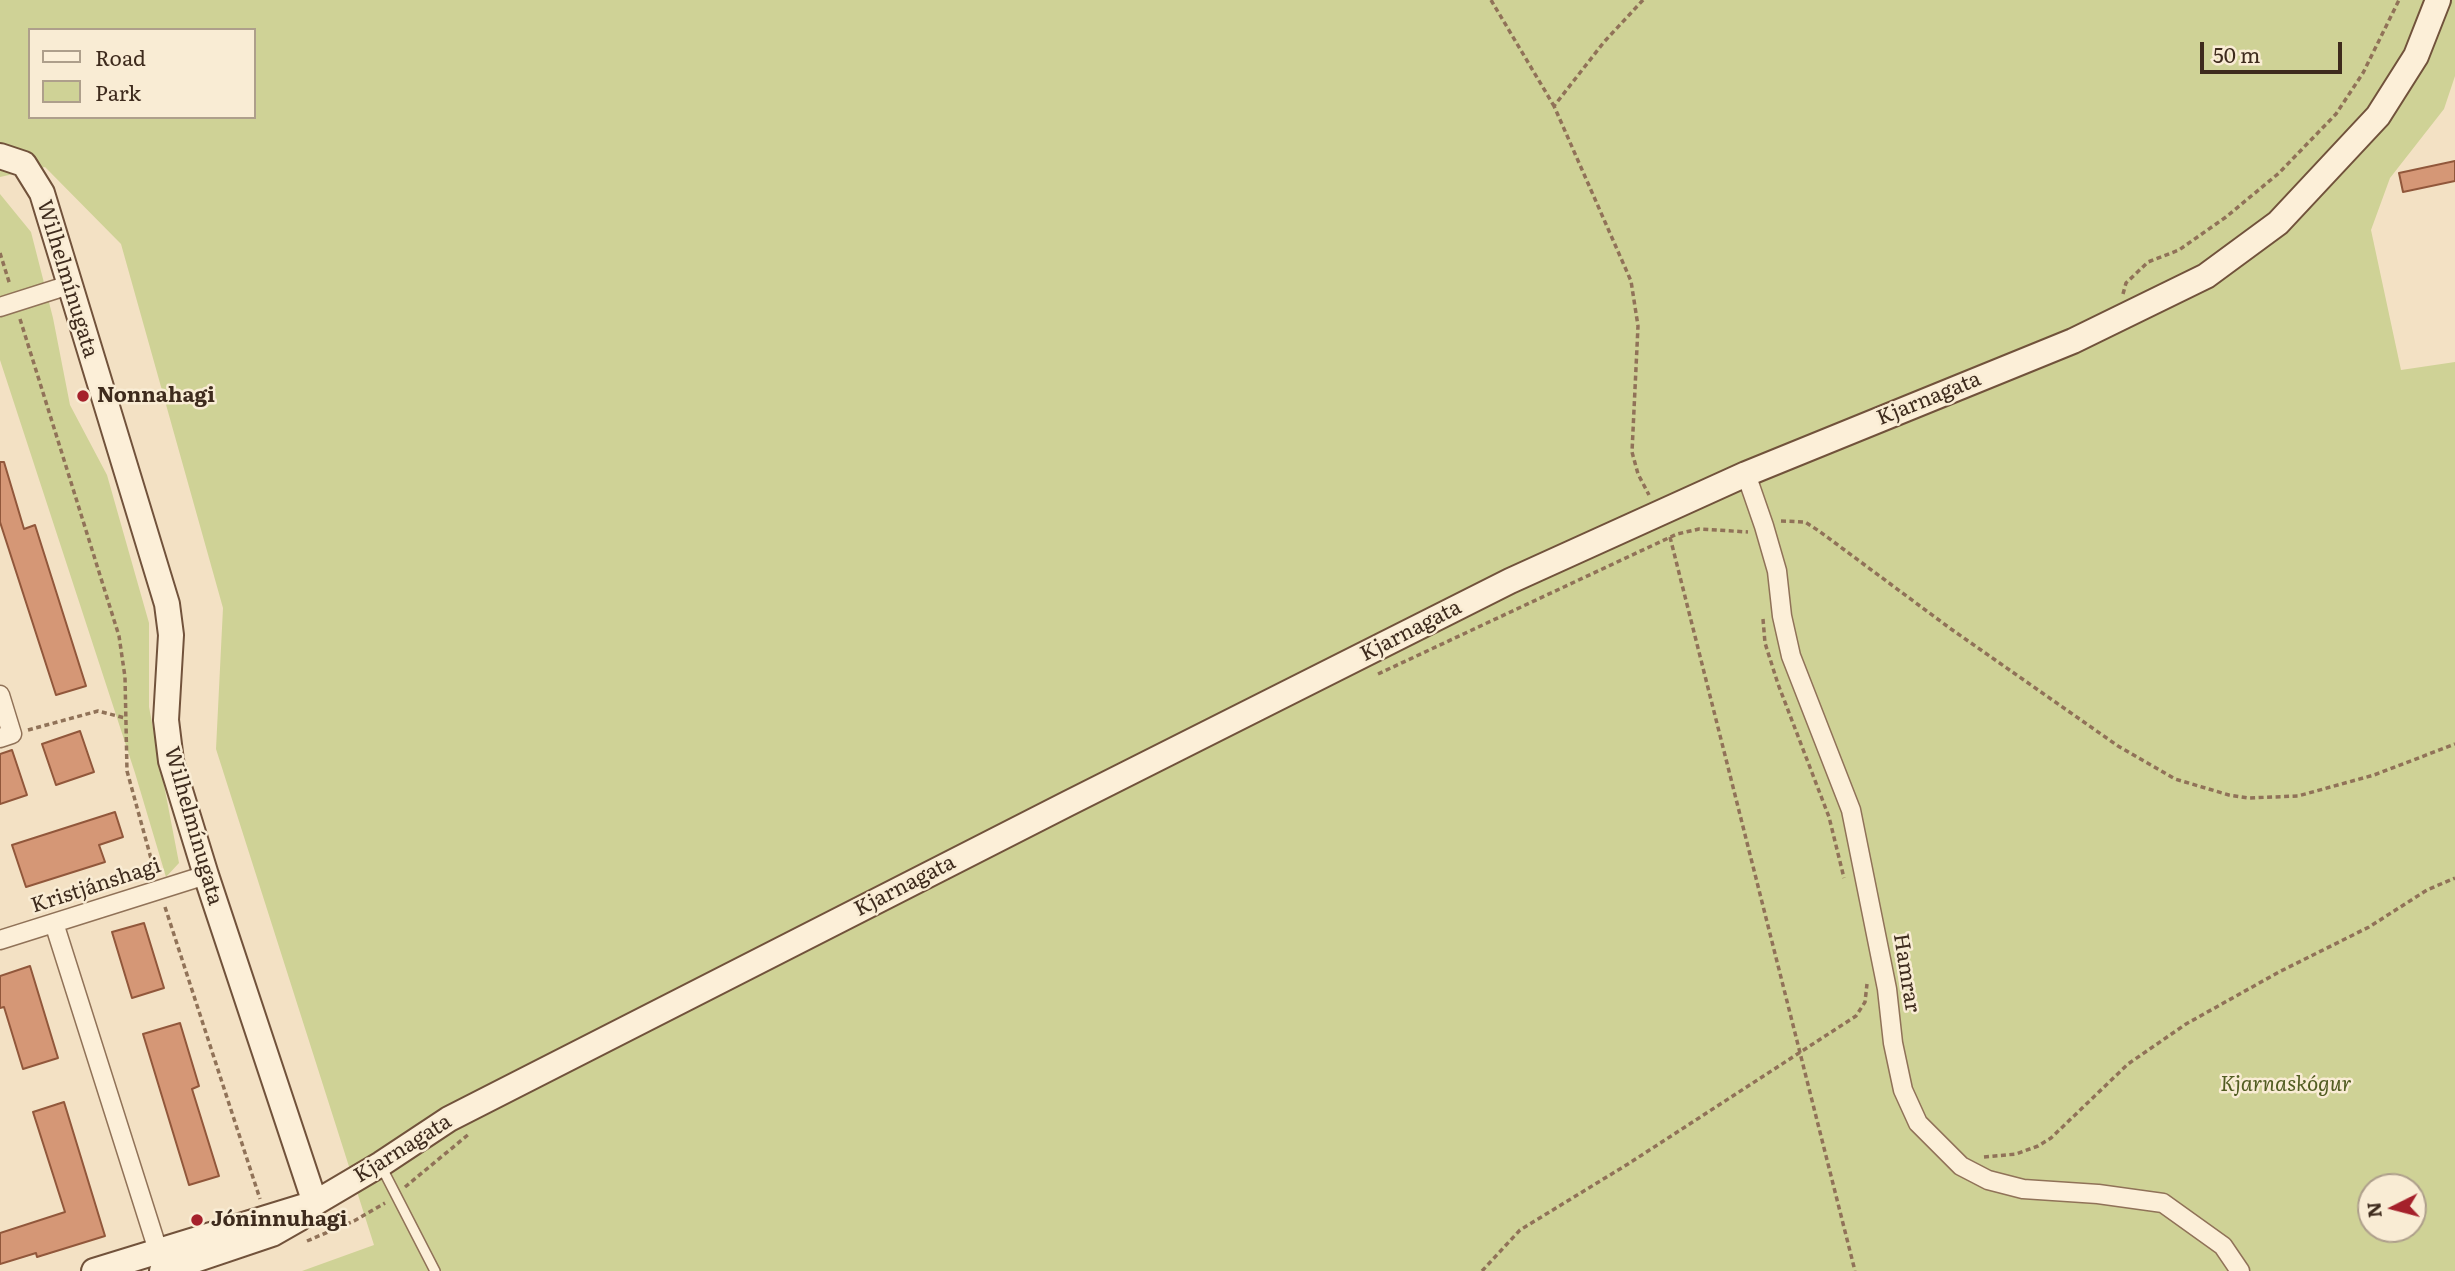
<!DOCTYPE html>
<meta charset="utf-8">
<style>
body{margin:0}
#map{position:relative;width:2455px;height:1271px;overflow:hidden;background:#f3e1c4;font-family:Literata,serif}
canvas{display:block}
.legend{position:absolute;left:28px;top:28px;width:228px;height:91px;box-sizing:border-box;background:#f9ecd4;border:2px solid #ae9f8b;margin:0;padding:9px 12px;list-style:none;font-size:21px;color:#3e2b1d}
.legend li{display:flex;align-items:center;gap:14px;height:35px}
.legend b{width:35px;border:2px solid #ae9f8b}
.north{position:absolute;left:2357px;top:1173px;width:70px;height:70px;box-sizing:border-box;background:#f9ecd4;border:2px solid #ae9f8b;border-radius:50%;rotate:264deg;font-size:19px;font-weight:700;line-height:28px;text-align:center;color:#3e2b1d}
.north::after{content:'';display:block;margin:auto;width:24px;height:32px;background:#a5212b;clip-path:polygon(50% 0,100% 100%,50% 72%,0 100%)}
.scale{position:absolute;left:2200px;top:42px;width:142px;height:32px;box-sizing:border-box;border:4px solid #3e2b1d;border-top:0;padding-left:9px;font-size:21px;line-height:24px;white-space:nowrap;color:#3e2b1d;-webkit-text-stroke:5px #f9ecd4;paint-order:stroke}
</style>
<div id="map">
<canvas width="2455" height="1271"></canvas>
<ul class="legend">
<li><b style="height:9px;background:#fcefd8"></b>Road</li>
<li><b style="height:19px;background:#cfd296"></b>Park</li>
</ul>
<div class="north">N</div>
<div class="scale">50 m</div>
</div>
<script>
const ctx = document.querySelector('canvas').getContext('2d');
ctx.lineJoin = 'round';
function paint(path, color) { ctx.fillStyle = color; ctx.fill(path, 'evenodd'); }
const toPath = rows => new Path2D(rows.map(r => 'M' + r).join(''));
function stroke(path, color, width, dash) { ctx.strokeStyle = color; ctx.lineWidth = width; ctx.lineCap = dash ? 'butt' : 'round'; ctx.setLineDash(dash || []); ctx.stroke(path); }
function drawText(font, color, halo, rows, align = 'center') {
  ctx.font = font + ' Literata,serif'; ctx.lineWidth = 5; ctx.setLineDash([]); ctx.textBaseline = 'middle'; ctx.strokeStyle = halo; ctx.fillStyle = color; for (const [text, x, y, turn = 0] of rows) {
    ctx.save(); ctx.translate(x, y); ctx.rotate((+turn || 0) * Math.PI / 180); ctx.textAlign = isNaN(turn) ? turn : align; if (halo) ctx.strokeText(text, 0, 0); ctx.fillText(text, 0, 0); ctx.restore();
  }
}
paint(toPath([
 [0,0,2455,0,2455,76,2444,109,2390,178,2371,230,2401,370,2455,362,2455,1271,302,1271,374,1245,216,749,223,608,121,244,45,167,0,177],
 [30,30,254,30,254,117,30,117],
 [2371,1187,2413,1187,2413,1229,2371,1229],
 [0,194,31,232,53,318,70,405,107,475,149,623,149,707,179,863,166,877,135,773,0,360]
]), '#cfd296');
const building = toPath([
 [2455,161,2455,181,2403,192,2399,173,2455,161],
 [0,462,4,462,24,529,35,525,86,686,56,695,0,522,0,462],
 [80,731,94,772,56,785,42,744,80,731],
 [12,750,27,795,0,804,0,754,12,750],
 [115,812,123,837,99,845,105,862,26,887,12,845,115,812],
 [144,923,164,988,132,998,112,932,144,923],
 [30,966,58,1058,23,1069,4,1007,0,1008,0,976,30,966],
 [180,1023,199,1086,192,1089,219,1176,189,1185,143,1034,180,1023],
 [64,1102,105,1236,37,1257,36,1253,0,1264,0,1233,65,1212,33,1112,64,1102]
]);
paint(building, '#d59776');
stroke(building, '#91573b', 2);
const lane = toPath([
 [381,1166,435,1271]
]);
const street = toPath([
 [0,307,69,285],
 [1746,474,1764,526,1777,571,1782,616,1791,656,1851,810,1887,989,1893,1043,1903,1090,1918,1123,1961,1166,1988,1180,2023,1189,2098,1194,2163,1203,2223,1246,2240,1271],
 [0,695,12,734,0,738],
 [54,923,161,1260],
 [0,940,206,875]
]);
const secondary = toPath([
 [0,156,24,164,42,193,167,604,171,635,166,720,171,761,206,875,315,1203],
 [94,1271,315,1203,381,1164,449,1119,1067,804,1510,581,1746,474,2073,341,2206,276,2278,223,2378,116,2416,56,2438,0],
 [162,1271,272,1234,300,1218]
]);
stroke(lane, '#907258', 12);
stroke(street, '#907258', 21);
stroke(secondary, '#71523b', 28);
stroke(toPath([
 [1491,0,1554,106],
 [1643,0,1604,42,1554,106,1631,281,1638,326,1632,452,1638,474,1649,495],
 [0,253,10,285],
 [2123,294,2126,283,2148,262,2179,250,2226,217,2279,173,2336,114,2363,73,2399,0],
 [20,319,119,636,125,677,127,771,155,873],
 [1781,521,1805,522,1819,531,1951,629,2118,746,2175,779,2229,795,2248,798,2298,796,2374,775,2455,744],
 [1670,537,1855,1271],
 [1763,619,1765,643,1778,684,1829,817,1844,878],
 [1378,674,1677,534,1699,529,1748,532],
 [28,730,98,711,125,718],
 [165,907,260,1199],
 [1984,1157,2016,1154,2038,1146,2051,1138,2128,1064,2186,1024,2279,972,2369,927,2427,890,2455,878],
 [405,1187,469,1134],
 [307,1241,354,1221,385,1203],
 [1482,1271,1520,1230,1628,1164,1856,1016,1865,1002,1867,984]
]), '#907258', 3.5, [5, 3.5]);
stroke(lane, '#fcefd8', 9);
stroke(street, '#fcefd8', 18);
stroke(secondary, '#fcefd8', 24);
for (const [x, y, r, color] of [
 [83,396,7,"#a5212b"],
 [197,1220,7,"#a5212b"]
]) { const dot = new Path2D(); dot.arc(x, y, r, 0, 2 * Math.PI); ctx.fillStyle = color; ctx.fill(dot); stroke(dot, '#f9ecd4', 2.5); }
drawText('21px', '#3e2b1d', '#f9ecd4', [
 ["Wilhelmínugata",67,279,73],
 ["Kjarnagata",1929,399,-22],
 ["Kjarnagata",1411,631,-27],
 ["Wilhelmínugata",193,826,74],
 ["Kristjánshagi",96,886,-18],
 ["Kjarnagata",905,886,-27],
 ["Hamrar",1906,973,81],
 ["Kjarnagata",403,1149,-32]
]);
drawText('bold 21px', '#3e2b1d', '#f9ecd4', [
 ["Nonnahagi",97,396],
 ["Jóninnuhagi",211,1220]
], 'left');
drawText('italic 21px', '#525d22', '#f9ecd4', [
 ["Kjarnaskógur",2286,1085]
]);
</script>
